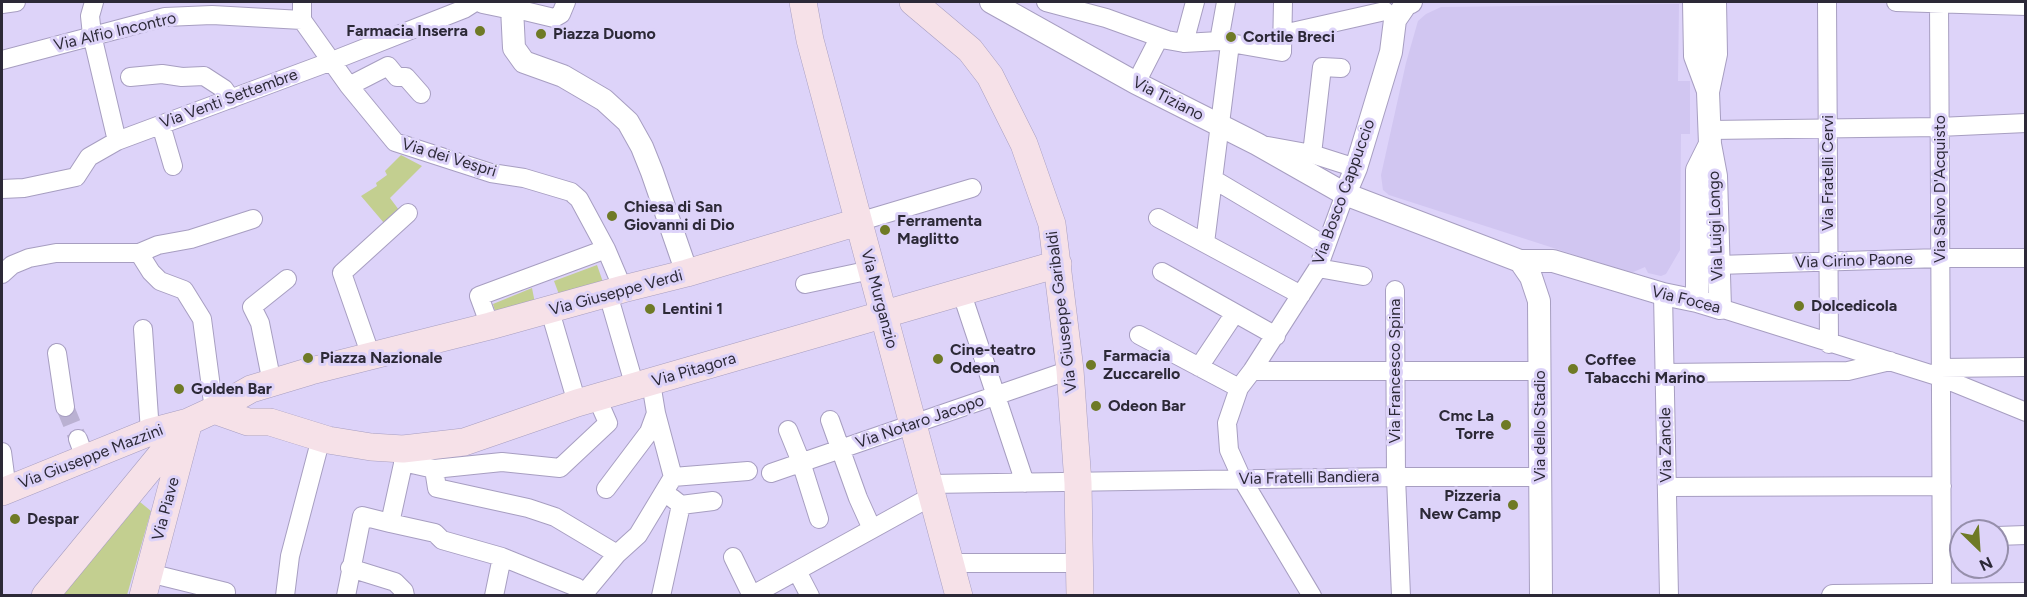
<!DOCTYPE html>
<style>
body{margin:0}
#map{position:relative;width:2027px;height:597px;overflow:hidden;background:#ddd3f9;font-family:Figtree,sans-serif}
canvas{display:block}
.frame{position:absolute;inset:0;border:3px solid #2c2937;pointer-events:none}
.north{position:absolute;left:1949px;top:519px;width:60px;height:60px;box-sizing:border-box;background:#ddd3f9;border:2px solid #968fab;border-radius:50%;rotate:155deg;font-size:16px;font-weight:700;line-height:24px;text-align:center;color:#2c2937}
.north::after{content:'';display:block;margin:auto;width:21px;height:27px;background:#6f7a26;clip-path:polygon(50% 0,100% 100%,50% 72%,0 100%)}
</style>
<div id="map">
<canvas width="2027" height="597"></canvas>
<div class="frame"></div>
<div class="north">N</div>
</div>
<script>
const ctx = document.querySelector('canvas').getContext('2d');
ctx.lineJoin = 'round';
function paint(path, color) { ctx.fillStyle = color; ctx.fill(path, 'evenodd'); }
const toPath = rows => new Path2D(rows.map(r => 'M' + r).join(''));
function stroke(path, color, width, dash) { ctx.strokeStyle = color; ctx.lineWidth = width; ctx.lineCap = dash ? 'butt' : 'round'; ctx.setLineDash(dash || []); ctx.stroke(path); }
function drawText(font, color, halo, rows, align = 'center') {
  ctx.font = font + ' Figtree,sans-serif'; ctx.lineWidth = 6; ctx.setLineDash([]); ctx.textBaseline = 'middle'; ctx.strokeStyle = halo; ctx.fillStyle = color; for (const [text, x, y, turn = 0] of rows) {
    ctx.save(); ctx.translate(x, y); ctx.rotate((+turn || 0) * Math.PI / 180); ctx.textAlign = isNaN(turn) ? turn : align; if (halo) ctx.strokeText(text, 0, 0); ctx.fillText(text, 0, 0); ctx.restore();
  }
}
paint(toPath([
 [1679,4,1678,81,1690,81,1690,134,1681,134,1680,250,1666,274,1661,276,1648,273,1645,267,1631,273,1389,195,1383,190,1381,175,1406,63,1418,21,1426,14,1441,7]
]), '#d1c6f1');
paint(toPath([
 [401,155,422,166,390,198,399,210,384,223,361,196,377,186,376,183,387,175,385,171],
 [597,265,604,285,560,297,554,281],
 [532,288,535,303,496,314,493,304],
 [140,502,151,511,127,595,62,596]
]), '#c3cf90');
stroke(toPath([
 [65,407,78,439]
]), '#bab1d2', 18, [18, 9]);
const minor = toPath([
 [94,2,90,16,92,35,117,141],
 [302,2,302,20,349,86,395,142,491,173,524,178,571,192,579,199,606,249],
 [1046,2,1106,18,1167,40,1184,43,1219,41,1282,52,1283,2],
 [1827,2,1829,344],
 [1896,2,2026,6],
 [1939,2,1942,594],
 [2,4,16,2],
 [512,8,554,18,561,14,566,2],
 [1283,34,1385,11],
 [1219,41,1226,2],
 [1184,43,1195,2],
 [2,60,165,17,212,15,302,20],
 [130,77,162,74,182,77,204,76,224,89,231,99],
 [1136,83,1157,42],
 [349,86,388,66,397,77,406,77,421,94],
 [161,125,173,166],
 [1710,130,1939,127,2026,123],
 [1268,146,1312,154,1356,168],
 [1312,154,1322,67,1341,68],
 [1213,179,1326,246],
 [2,189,24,188,76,177,89,157,117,141,332,61,464,9,475,2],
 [1158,218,1301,295],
 [858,222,972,188],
 [1205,243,1230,44],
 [139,253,151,272,160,281,184,290,202,319,214,410],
 [1718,265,1940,258,2026,258],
 [1318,268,1363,276],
 [1162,272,1276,336],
 [2,274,12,265,29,258,56,253,139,253,158,245,191,239,253,219],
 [805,284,871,270],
 [1395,290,1396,477,1401,596],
 [961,291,1025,483],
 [608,294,635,387],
 [1663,294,1669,596],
 [1720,308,1940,377,2026,412],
 [550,311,577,403],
 [490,326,479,296,606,249,623,289],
 [143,329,150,432],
 [1139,335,1239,388],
 [57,353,65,407],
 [371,356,342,273,408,213],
 [1199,367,1235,313],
 [1940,368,2026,367],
 [1252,371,1540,371],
 [1664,373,1848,371,1890,361],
 [272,383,260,323,252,307,287,279],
 [830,420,858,498,872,529],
 [788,430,801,462,819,519],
 [78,439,85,458],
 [403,449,403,464,390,523,435,533,442,540,502,557,576,587,584,593],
 [2,452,7,490],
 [403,464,412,464,434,469,502,462,560,468,608,423,597,398],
 [434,469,437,488,528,508,555,517,617,554],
 [771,473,1070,370],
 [673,477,748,471],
 [929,484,1396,477,1540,477],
 [1667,487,1942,486],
 [606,489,649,432,656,413],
 [672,498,681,505,713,501],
 [1997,536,2026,535],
 [733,557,752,596],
 [950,563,1080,563],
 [350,568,395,582,404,591,405,596],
 [797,571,810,596],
 [149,573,226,592],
 [285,596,290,556,321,438],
 [346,596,362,516,390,523],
 [494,596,502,557],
 [582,596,617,554,638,535,673,477,656,413,651,383],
 [661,596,681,505],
 [751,596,932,496],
 [1312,596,1242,479,1229,450,1227,423,1239,388,1252,371,1318,268,1345,194]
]);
const tertiary = toPath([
 [483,2,512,8,514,48,524,62,563,76,604,100,628,122,642,147,652,172,687,273],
 [991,2,1136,83,1257,144,1345,194,1520,261,1553,261,1663,294,1697,301,1720,308,1716,176,1710,144,1708,92,1716,54,1715,2],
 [1694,2,1695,56,1708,91],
 [1345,194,1356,168,1391,52,1395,20,1406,4,1411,2],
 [1520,261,1531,277,1539,301,1541,596],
 [1697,301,1697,170,1710,144],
 [1833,596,2026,594]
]);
const secondary = toPath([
 [803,2,810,40,959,596],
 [913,2,970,50,990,76,1024,144,1052,224,1070,370,1078,483,1080,596],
 [214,410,248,422,270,422,328,440,371,447,403,449,464,442,577,403,1058,264],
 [2,492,150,432,188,422,214,410,251,389,311,371,490,326,623,289,687,273,858,222],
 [45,596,188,422],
 [143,596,187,429]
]);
stroke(minor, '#a79ec1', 20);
stroke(tertiary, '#a79ec1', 24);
stroke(secondary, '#a79ec1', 28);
stroke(minor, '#fff', 18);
stroke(tertiary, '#fff', 22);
stroke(secondary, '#f6e1e8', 27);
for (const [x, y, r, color] of [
 [480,31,6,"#6f7a26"],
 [541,34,6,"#6f7a26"],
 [1231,37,6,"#6f7a26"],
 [612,216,6,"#6f7a26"],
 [885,230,6,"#6f7a26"],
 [1799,306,6,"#6f7a26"],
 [650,309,6,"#6f7a26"],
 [308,358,6,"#6f7a26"],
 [938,359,6,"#6f7a26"],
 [1091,365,6,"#6f7a26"],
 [1573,369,6,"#6f7a26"],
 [179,389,6,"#6f7a26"],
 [1096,406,6,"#6f7a26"],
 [1506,425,6,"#6f7a26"],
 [1513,505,6,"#6f7a26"],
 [15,519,6,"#6f7a26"]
]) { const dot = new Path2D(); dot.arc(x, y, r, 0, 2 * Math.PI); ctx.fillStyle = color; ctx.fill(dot); stroke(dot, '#ddd3f9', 2); }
drawText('bold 16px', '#2c2937', '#ddd3f9', [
 ["Farmacia Inserra",468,31,"right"],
 ["Piazza Duomo",553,34],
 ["Cortile Breci",1243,37],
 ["Chiesa di San",624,207],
 ["Giovanni di Dio",624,225],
 ["Ferramenta",897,221],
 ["Maglitto",897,239],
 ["Dolcedicola",1811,306],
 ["Lentini 1",662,309],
 ["Cine-teatro",950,350],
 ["Odeon",950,368],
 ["Farmacia",1103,356],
 ["Zuccarello",1103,374],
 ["Piazza Nazionale",320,358],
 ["Coffee",1585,360],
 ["Tabacchi Marino",1585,378],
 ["Golden Bar",191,389],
 ["Odeon Bar",1108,406],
 ["Cmc La",1494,416,"right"],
 ["Torre",1494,434,"right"],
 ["Pizzeria",1501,496,"right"],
 ["New Camp",1501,514,"right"],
 ["Despar",27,519]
], 'left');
drawText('16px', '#2c2937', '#ddd3f9', [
 ["Via Alfio Incontro",115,32,-13],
 ["Via Venti Settembre",229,99,-20],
 ["Via Tiziano",1168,99,27],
 ["Via dei Vespri",449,158,17],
 ["Via Fratelli Cervi",1828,173,-90],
 ["Via Salvo D'Acquisto",1940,189,-90],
 ["Via Bosco Cappuccio",1344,192,-70],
 ["Via Luigi Longo",1716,226,-92],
 ["Via Cirino Paone",1854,261,-2],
 ["Via Giuseppe Verdi",616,293,-15],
 ["Via Murganzio",879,299,75],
 ["Via Focea",1686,300,14],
 ["Via Giuseppe Garibaldi",1062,312,-97],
 ["Via Pitagora",694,370,-16],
 ["Via Francesco Spina",1395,371,-90],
 ["Via Notaro Jacopo",920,422,-19],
 ["Via dello Stadio",1540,426,-90],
 ["Via Zancle",1666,445,-91],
 ["Via Giuseppe Mazzini",91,457,-21],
 ["Via Fratelli Bandiera",1309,478,-1],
 ["Via Piave",166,509,-75]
]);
</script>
